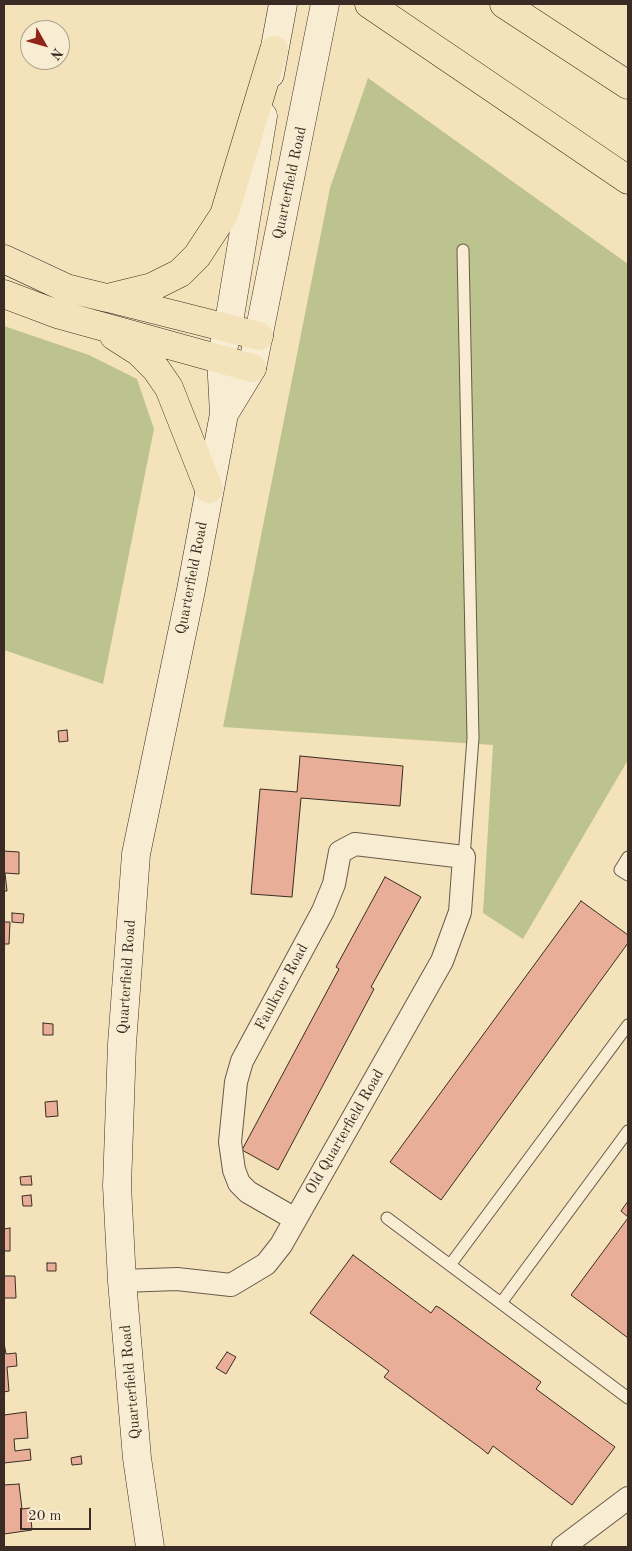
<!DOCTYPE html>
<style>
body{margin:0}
#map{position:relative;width:632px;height:1551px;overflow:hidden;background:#f4e3ba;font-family:"Old Standard TT",serif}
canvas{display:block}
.frame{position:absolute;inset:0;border:5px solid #3a2c24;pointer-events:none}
.north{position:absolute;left:20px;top:20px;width:50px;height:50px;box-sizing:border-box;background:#f8edd2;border:1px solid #aca08c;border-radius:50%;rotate:128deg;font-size:14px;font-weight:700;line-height:20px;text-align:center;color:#3a2c24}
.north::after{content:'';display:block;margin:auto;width:18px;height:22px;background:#8f2418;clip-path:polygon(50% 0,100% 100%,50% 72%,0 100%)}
.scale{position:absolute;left:20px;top:1508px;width:71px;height:22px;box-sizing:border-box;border:2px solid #3a2c24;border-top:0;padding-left:6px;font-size:15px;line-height:18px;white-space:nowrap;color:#3a2c24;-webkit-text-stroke:4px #f8edd2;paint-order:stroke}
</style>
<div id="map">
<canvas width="632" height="1551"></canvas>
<div class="frame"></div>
<div class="north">N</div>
<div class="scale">20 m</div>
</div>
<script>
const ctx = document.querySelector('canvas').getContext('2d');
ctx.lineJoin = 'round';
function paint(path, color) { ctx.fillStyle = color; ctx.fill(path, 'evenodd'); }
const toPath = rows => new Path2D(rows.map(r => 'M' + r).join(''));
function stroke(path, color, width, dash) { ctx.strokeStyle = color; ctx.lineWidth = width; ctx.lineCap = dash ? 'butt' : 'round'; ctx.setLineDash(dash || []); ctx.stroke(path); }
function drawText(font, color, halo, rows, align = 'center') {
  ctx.font = font + ' "Old Standard TT",serif'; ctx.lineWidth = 4; ctx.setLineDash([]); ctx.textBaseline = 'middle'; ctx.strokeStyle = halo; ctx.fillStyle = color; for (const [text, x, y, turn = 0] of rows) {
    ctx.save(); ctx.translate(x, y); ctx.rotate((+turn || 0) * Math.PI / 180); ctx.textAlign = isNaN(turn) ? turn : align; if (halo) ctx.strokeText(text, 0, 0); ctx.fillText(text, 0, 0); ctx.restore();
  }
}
paint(toPath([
 [368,78,628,264,628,760,523,939,483,913,493,745,223,727,330,188],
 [4,326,89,355,137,379,154,429,103,684,4,650]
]), '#bdc38f');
const building = toPath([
 [67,730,68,741,59,742,58,731,67,730],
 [300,756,403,766,400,806,301,798,292,897,251,894,260,789,297,792,300,756],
 [4,851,19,852,19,874,5,873,7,891,4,891,4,894,4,851],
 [385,877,421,897,371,987,374,989,278,1170,242,1150,339,969,336,967,385,877],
 [581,901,628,935,628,943,441,1200,390,1162,581,901],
 [12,913,24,914,23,923,12,922,12,913],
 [4,922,10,922,9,944,4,944,4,922],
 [43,1023,53,1024,53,1035,43,1035,43,1023],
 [57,1101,58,1116,46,1117,45,1102,57,1101],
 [31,1176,32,1185,21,1185,20,1177,31,1176],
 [31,1195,32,1206,23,1206,22,1196,31,1195],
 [628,1201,628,1217,621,1211,628,1201],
 [628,1218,628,1338,571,1295,628,1218],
 [10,1228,10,1251,4,1251,4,1229,10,1228],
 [353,1255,431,1313,436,1306,440,1308,541,1382,536,1389,615,1447,572,1505,493,1446,488,1454,482,1449,384,1377,389,1371,310,1313,353,1255],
 [47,1263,56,1263,56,1271,47,1271,47,1263],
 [4,1276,15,1276,16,1298,4,1298,4,1276],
 [4,1343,6,1354,16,1353,17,1366,7,1367,9,1391,4,1392,4,1343],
 [227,1352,236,1357,226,1374,216,1368,227,1352],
 [26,1412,28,1438,14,1439,15,1451,30,1449,31,1460,4,1463,4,1415,26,1412],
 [81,1456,82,1464,72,1465,71,1458,81,1456],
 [19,1484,22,1509,30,1508,32,1530,4,1534,4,1485,19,1484]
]);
paint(building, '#e8ae98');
stroke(building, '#3a2c24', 1);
const lane = toPath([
 [463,250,473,738,464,857],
 [628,857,620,870,628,875],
 [387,1218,628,1398],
 [450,1265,628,1025],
 [501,1303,628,1131]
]);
const street = toPath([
 [122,1281,177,1279,231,1285,266,1264,281,1245,442,961,460,912,464,857,355,844,340,852,334,884,323,911,242,1061,236,1082,230,1142,234,1170,239,1183,248,1192,295,1219],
 [563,1547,628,1498]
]);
const secondary = toPath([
 [270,74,283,4],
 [224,414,252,368,325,4],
 [150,1547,137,1458,122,1281,117,1186,122,1044,136,854,191,590,224,414,221,358,228,328,263,116]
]);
const highway = toPath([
 [369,4,628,180],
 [504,4,628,85],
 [4,259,66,288,107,298,152,287,180,273,197,256,224,215,274,50],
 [4,294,57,314,252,368],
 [112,299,259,336],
 [114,336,139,352,156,369,169,388,209,489]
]);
stroke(lane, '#685a4a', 13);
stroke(street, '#685a4a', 24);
stroke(secondary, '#3a2c24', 29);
stroke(highway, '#3a2c24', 29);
stroke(lane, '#f8edd2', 11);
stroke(street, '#f8edd2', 22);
stroke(secondary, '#f8edd2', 28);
stroke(highway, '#f4e3ba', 28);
drawText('15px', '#3a2c24', '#f8edd2', [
 ["Quarterfield Road",290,183,-78],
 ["Quarterfield Road",192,578,-79],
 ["Quarterfield Road",127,977,-86],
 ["Faulkner Road",282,987,-62],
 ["Old Quarterfield Road",345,1132,-60],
 ["Quarterfield Road",131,1382,-95]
]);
</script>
